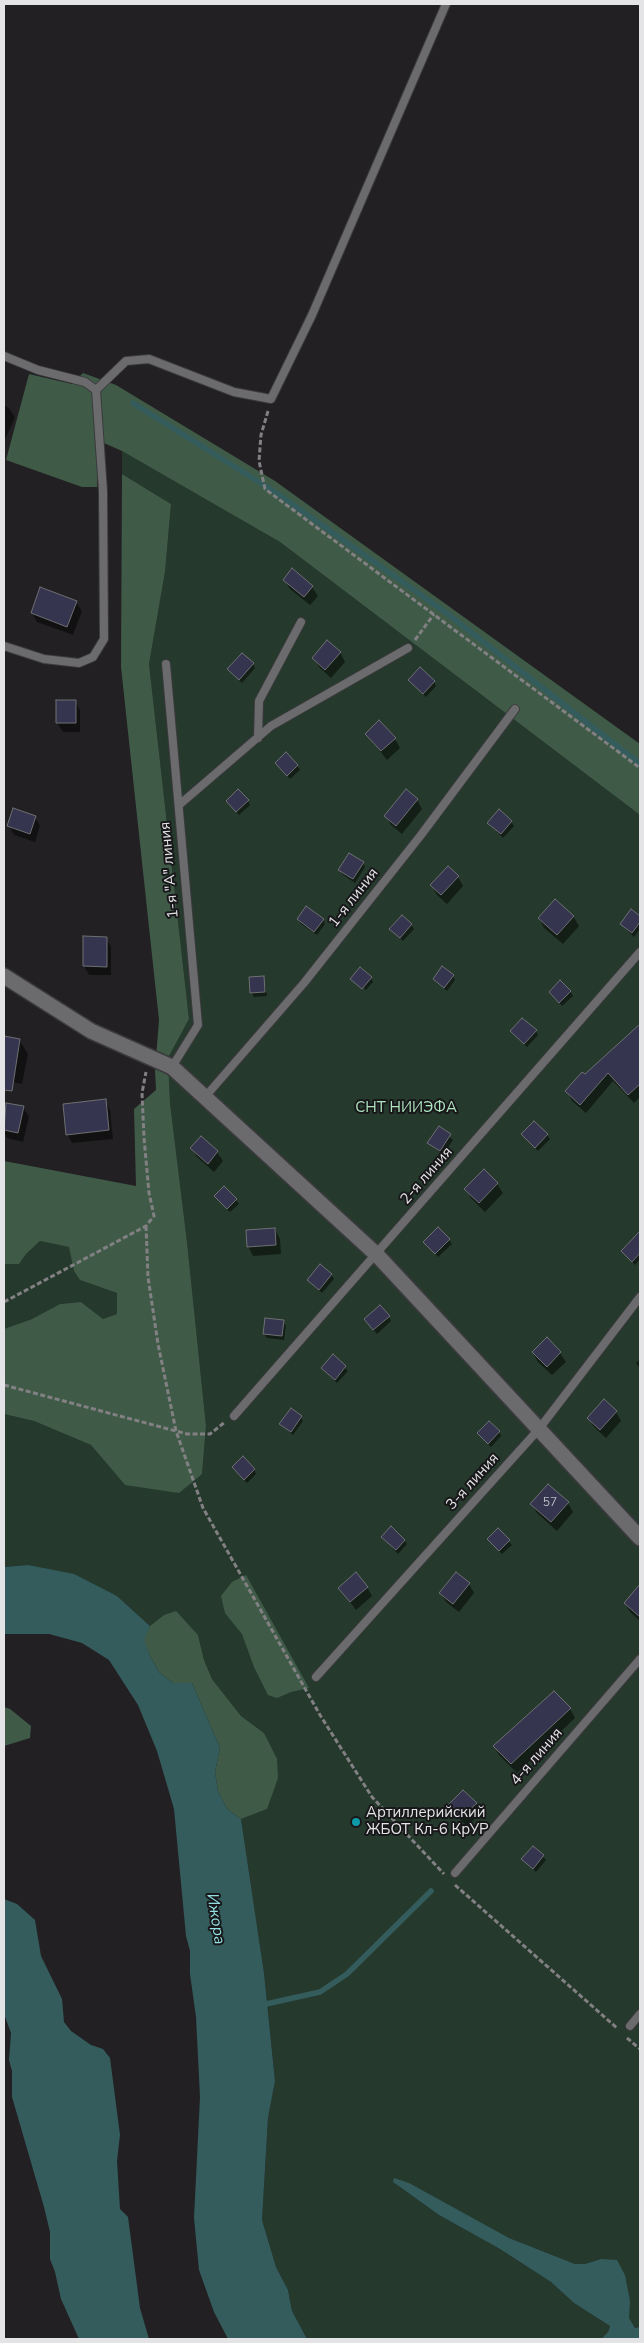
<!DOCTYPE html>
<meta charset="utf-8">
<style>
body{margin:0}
#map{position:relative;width:644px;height:2343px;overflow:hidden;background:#222023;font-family:"Nunito Sans",sans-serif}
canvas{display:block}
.frame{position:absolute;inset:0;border:5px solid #e4e3e5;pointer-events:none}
</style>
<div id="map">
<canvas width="644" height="2343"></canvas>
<div class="frame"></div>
</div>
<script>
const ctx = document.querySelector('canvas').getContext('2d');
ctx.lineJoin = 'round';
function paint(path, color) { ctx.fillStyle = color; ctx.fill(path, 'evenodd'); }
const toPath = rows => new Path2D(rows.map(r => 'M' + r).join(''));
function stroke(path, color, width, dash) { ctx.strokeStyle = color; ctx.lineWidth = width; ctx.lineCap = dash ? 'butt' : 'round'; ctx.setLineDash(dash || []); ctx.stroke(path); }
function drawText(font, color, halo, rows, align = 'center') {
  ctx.font = font + ' "Nunito Sans",sans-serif'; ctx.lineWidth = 4; ctx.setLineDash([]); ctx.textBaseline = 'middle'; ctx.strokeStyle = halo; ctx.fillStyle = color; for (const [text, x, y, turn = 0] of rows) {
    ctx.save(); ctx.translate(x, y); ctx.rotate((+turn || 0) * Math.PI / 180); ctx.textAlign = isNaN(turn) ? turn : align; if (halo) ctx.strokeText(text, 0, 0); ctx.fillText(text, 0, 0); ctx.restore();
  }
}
paint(toPath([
 [122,451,280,542,640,815,640,2327,635,2328,628,2318,630,2300,601,2259,585,2264,575,2264,509,2238,393,2182,439,2215,500,2249,551,2282,574,2303,610,2326,608,2332,601,2339,307,2339,292,2311,288,2290,276,2267,262,2220,268,2118,275,2081,264,1973,241,1819,267,1809,264,1733,241,1716,212,1679,204,1660,198,1635,164,1615,150,1626,117,1596,28,1565,4,1567,4,1414,34,1421,91,1445,125,1485,202,1474,206,1426,187,1242,170,1103,168,1058,189,1019,149,664,165,572,171,504,122,474],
 [40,1241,70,1247,74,1271,80,1280,117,1293,117,1314,103,1319,81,1302,61,1304,32,1319,4,1329,4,1264,19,1264,26,1254]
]), '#25392c');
paint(toPath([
 [83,373,116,385,275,481,640,744,640,815,280,542,122,451,97,440,97,487,82,487,6,460,29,374,72,384],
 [122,474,171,504,165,572,149,664,189,1019,168,1058,170,1103,187,1242,206,1426,202,1474,179,1493,125,1485,91,1445,34,1421,4,1414,4,1329,32,1319,60,1304,81,1302,103,1319,117,1314,117,1293,80,1280,74,1271,69,1247,40,1241,26,1254,19,1264,4,1264,4,1161,136,1186,134,1109,156,1090,155,1070,159,1020,121,667],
 [246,1575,309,1688,291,1692,277,1698,268,1695,254,1667,242,1634,225,1613,221,1596,232,1582],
 [176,1611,198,1635,204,1660,212,1679,241,1716,264,1733,277,1759,278,1778,267,1809,241,1819,227,1809,218,1791,215,1772,220,1748,192,1683,173,1683,159,1672,150,1656,143,1640,150,1626,164,1615],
 [4,1707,10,1709,31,1726,30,1738,4,1746]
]), '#3f5b48');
paint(toPath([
 [28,1565,74,1574,117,1596,150,1626,144,1640,150,1656,159,1672,173,1683,192,1683,220,1748,215,1772,218,1791,227,1809,241,1819,264,1973,275,2081,268,2118,262,2220,276,2267,288,2290,292,2311,307,2339,228,2339,214,2312,199,2270,194,2218,200,2097,196,2017,190,1974,190,1951,186,1936,174,1809,157,1751,138,1705,109,1660,82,1643,49,1634,4,1634,4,1567],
 [4,1899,17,1904,35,1920,41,1956,62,1999,64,2022,71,2031,91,2045,103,2049,110,2058,120,2135,117,2161,120,2209,128,2217,140,2308,149,2339,79,2339,61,2299,55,2272,50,2259,50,2232,44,2207,12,2097,12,2071,9,2060,11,2033,4,2014],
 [394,2178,409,2183,509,2238,575,2264,585,2264,601,2259,617,2260,625,2275,630,2301,629,2318,635,2328,640,2327,640,2339,601,2339,608,2332,610,2326,574,2303,551,2282,500,2249,439,2215,393,2182]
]), '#345c5d');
paint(toPath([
 [4,405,9,408,15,417,4,442],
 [285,580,312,587,318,596,310,605,290,589],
 [76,602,82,611,73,635,37,622,32,613],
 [340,652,345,662,331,678,319,667,314,658],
 [253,664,255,668,242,683,229,670],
 [410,680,434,682,436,686,426,697],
 [75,701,80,710,80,732,63,732,57,723],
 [367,734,395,739,400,748,387,760],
 [276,763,297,766,300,770,290,779],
 [417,800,422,809,402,834,391,825,386,816],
 [228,801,248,801,250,805,239,815],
 [35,817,40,826,35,842,14,835,9,826],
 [511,821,514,826,503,838,489,823],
 [363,863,365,867,355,883,342,874,340,870],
 [458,877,463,886,447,904,437,895,432,886],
 [631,911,640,918,640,929,634,937,621,924],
 [573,916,579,926,563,944,544,928,539,918],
 [298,919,323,919,325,924,317,935,301,924],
 [411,925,414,929,403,941,391,929],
 [106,938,111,947,111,975,89,975,84,966],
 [453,976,455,980,447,991,434,979],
 [263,977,267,996,254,997,252,993],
 [371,978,373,982,366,990,352,979],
 [570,991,573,996,562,1006,550,992],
 [635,1030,640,1036,640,1097,634,1103,613,1081,586,1113,572,1101,567,1091],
 [536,1031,538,1035,527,1047,512,1032],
 [4,1038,20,1041,28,1054,22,1084,4,1081],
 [105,1101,110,1110,113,1139,72,1143,67,1134],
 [7,1104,23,1107,29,1117,23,1142,7,1138,4,1132],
 [439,1128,453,1140,443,1155,429,1143],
 [523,1135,547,1135,550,1139,538,1151],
 [201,1138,217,1152,223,1161,214,1172,197,1157,192,1148],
 [484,1171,497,1184,503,1193,485,1212,471,1198,466,1189],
 [218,1200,236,1200,239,1204,230,1212],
 [275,1230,280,1239,281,1254,253,1256,248,1246],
 [449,1240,452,1244,438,1257,424,1242],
 [634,1240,640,1246,640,1259,635,1265,623,1251],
 [331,1274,334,1279,322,1293,308,1280],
 [389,1317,391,1321,377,1334,366,1320],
 [283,1322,286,1326,284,1340,267,1338,264,1334],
 [547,1339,560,1353,566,1362,552,1375,538,1362,533,1353],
 [333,1356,348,1371,337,1383,322,1368],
 [640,1359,640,1369,636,1363],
 [616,1412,621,1421,606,1438,594,1427,588,1418],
 [301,1417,303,1421,293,1435,281,1424],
 [499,1432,501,1436,491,1447,478,1434],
 [233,1468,254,1469,256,1474,247,1483],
 [568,1503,573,1512,557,1531,537,1513,532,1504],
 [498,1530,512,1545,502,1554,491,1543],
 [383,1537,404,1540,407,1544,398,1554],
 [469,1584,474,1593,459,1612,446,1602,441,1593],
 [640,1586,640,1621,630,1612,625,1603],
 [367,1587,372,1596,356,1610,340,1588],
 [554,1692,570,1709,575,1718,517,1773,499,1755,494,1746],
 [476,1804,481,1813,467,1826,454,1814,449,1805],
 [533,1847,546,1860,536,1872,523,1859]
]), '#0007');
stroke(toPath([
 [133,403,278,494,445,612,640,764],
 [266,2004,320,1992,347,1974,431,1891]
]), '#345c5d', 5.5);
const building = toPath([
 [292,568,313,586,304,597,283,580,292,568],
 [40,587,77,601,67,627,31,613,40,587],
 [327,640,341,652,325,670,312,658,327,640],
 [242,653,254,663,239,680,227,669,242,653],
 [420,667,435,681,423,694,408,680,420,667],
 [56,700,76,700,76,723,56,723,56,700],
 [379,720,396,738,381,751,365,734,379,720],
 [286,752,298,765,287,776,275,763,286,752],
 [238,789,249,800,236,812,226,801,238,789],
 [406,789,418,799,396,826,384,816,406,789],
 [13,808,36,816,30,834,7,826,13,808],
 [499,809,512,821,501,834,487,823,499,809],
 [349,853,364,862,353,879,338,870,349,853],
 [448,866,459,876,441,895,430,885,448,866],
 [555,899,574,916,557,935,538,918,555,899],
 [306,906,324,919,314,932,297,919,306,906],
 [631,909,640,916,640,922,632,933,620,924,631,909],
 [402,915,412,924,400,938,389,929,402,915],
 [83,936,107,937,107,967,83,966,83,936],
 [442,966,454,975,444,988,433,979,442,966],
 [360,967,372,977,362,989,350,979,360,967],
 [264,976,265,992,250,993,249,977,264,976],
 [560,980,571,991,559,1003,549,992,560,980],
 [522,1018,537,1030,524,1044,510,1031,522,1018],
 [640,1024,640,1084,628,1095,608,1073,580,1105,565,1091,582,1072,585,1074,640,1024],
 [4,1036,20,1039,12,1091,4,1090,4,1036],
 [106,1099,109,1130,66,1135,63,1104,106,1099],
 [6,1103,24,1106,18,1133,4,1130,6,1103],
 [534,1121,548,1134,535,1148,521,1134,534,1121],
 [439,1126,451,1134,440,1151,427,1143,439,1126],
 [201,1136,218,1151,208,1164,190,1148,201,1136],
 [484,1169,498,1183,479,1203,464,1189,484,1169],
 [224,1186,237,1199,227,1209,214,1196,224,1186],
 [438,1227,450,1239,435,1254,423,1242,438,1227],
 [275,1228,276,1245,247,1247,246,1230,275,1228],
 [640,1231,640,1253,632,1262,621,1251,640,1231],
 [320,1264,332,1274,319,1290,307,1280,320,1264],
 [380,1305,390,1316,373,1330,364,1319,380,1305],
 [265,1318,284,1320,282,1336,263,1334,265,1318],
 [547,1337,561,1352,547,1367,532,1352,547,1337],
 [333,1354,346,1366,335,1380,321,1368,333,1354],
 [604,1399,617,1411,600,1430,587,1418,604,1399],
 [291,1408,302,1416,291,1432,279,1424,291,1408],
 [489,1421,500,1431,488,1444,477,1433,489,1421],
 [243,1456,255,1469,244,1480,232,1467,243,1456],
 [548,1484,569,1502,551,1522,530,1504,548,1484],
 [391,1526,405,1540,396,1550,381,1537,391,1526],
 [498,1528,510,1540,499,1551,487,1539,498,1528],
 [356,1572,368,1587,350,1602,338,1588,356,1572],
 [456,1572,470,1583,453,1604,439,1593,456,1572],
 [640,1584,640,1617,624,1603,640,1584],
 [554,1691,571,1708,511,1764,493,1746,554,1691],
 [463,1790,477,1803,461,1818,448,1805,463,1790],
 [533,1846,544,1855,533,1869,521,1859,533,1846]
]);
paint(building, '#35354f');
stroke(building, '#6e6f72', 1);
const lane = toPath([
 [4,356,38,370,85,382,96,390,103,491,104,639,93,657,79,663,44,659,4,646],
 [96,390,126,361,149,359,234,392,271,399,312,315,446,4],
 [166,664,198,1025,172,1067],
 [258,738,259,701,301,622],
 [179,805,271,726,408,648],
 [205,1097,304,983,421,835,515,709],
 [234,1416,640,952],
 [316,1677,539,1429,640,1297],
 [455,1873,640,1659],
 [630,2026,640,2014]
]);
const street = toPath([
 [4,976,91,1031,172,1067,377,1255,640,1538]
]);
stroke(lane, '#3b3a3d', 10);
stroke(street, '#3b3a3d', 18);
stroke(toPath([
 [268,411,261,435,259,461,265,489,640,768],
 [415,640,434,614],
 [146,1226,148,1277,158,1344,176,1431,203,1508,320,1715,372,1797,444,1874],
 [4,1302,146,1226,154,1216,149,1193,144,1138,142,1093,146,1072],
 [4,1385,187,1434,210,1434,225,1422],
 [455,1885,617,2028],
 [627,2038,640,2049]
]), '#828083', 3, [5, 2.5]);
stroke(lane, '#6b6a6d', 8);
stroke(street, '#6b6a6d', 15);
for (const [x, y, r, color] of [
 [356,1822,5,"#0f9aa8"]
]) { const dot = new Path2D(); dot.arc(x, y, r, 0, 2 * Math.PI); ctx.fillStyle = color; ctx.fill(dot); stroke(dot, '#18171a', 2); }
drawText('12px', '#b8b8c0', null, [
 ["57",550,1503]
]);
drawText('15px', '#e4e3e5', '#18171a', [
 ["1-я \"А\" линия",170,870,-95],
 ["1-я линия",354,898,-52],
 ["2-я линия",427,1176,-49],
 ["3-я линия",473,1482,-48],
 ["4-я линия",537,1757,-49]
]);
drawText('15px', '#ade3bf', '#18171a', [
 ["СНТ НИИЭФА",406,1108]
]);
drawText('15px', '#e4e3e5', '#18171a', [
 ["Артиллерийский",366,1813],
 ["ЖБОТ Кл-6 КрУР",366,1830]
], 'left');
drawText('italic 16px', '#92dee1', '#18171a', [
 ["Ижора",215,1919,81]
]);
</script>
